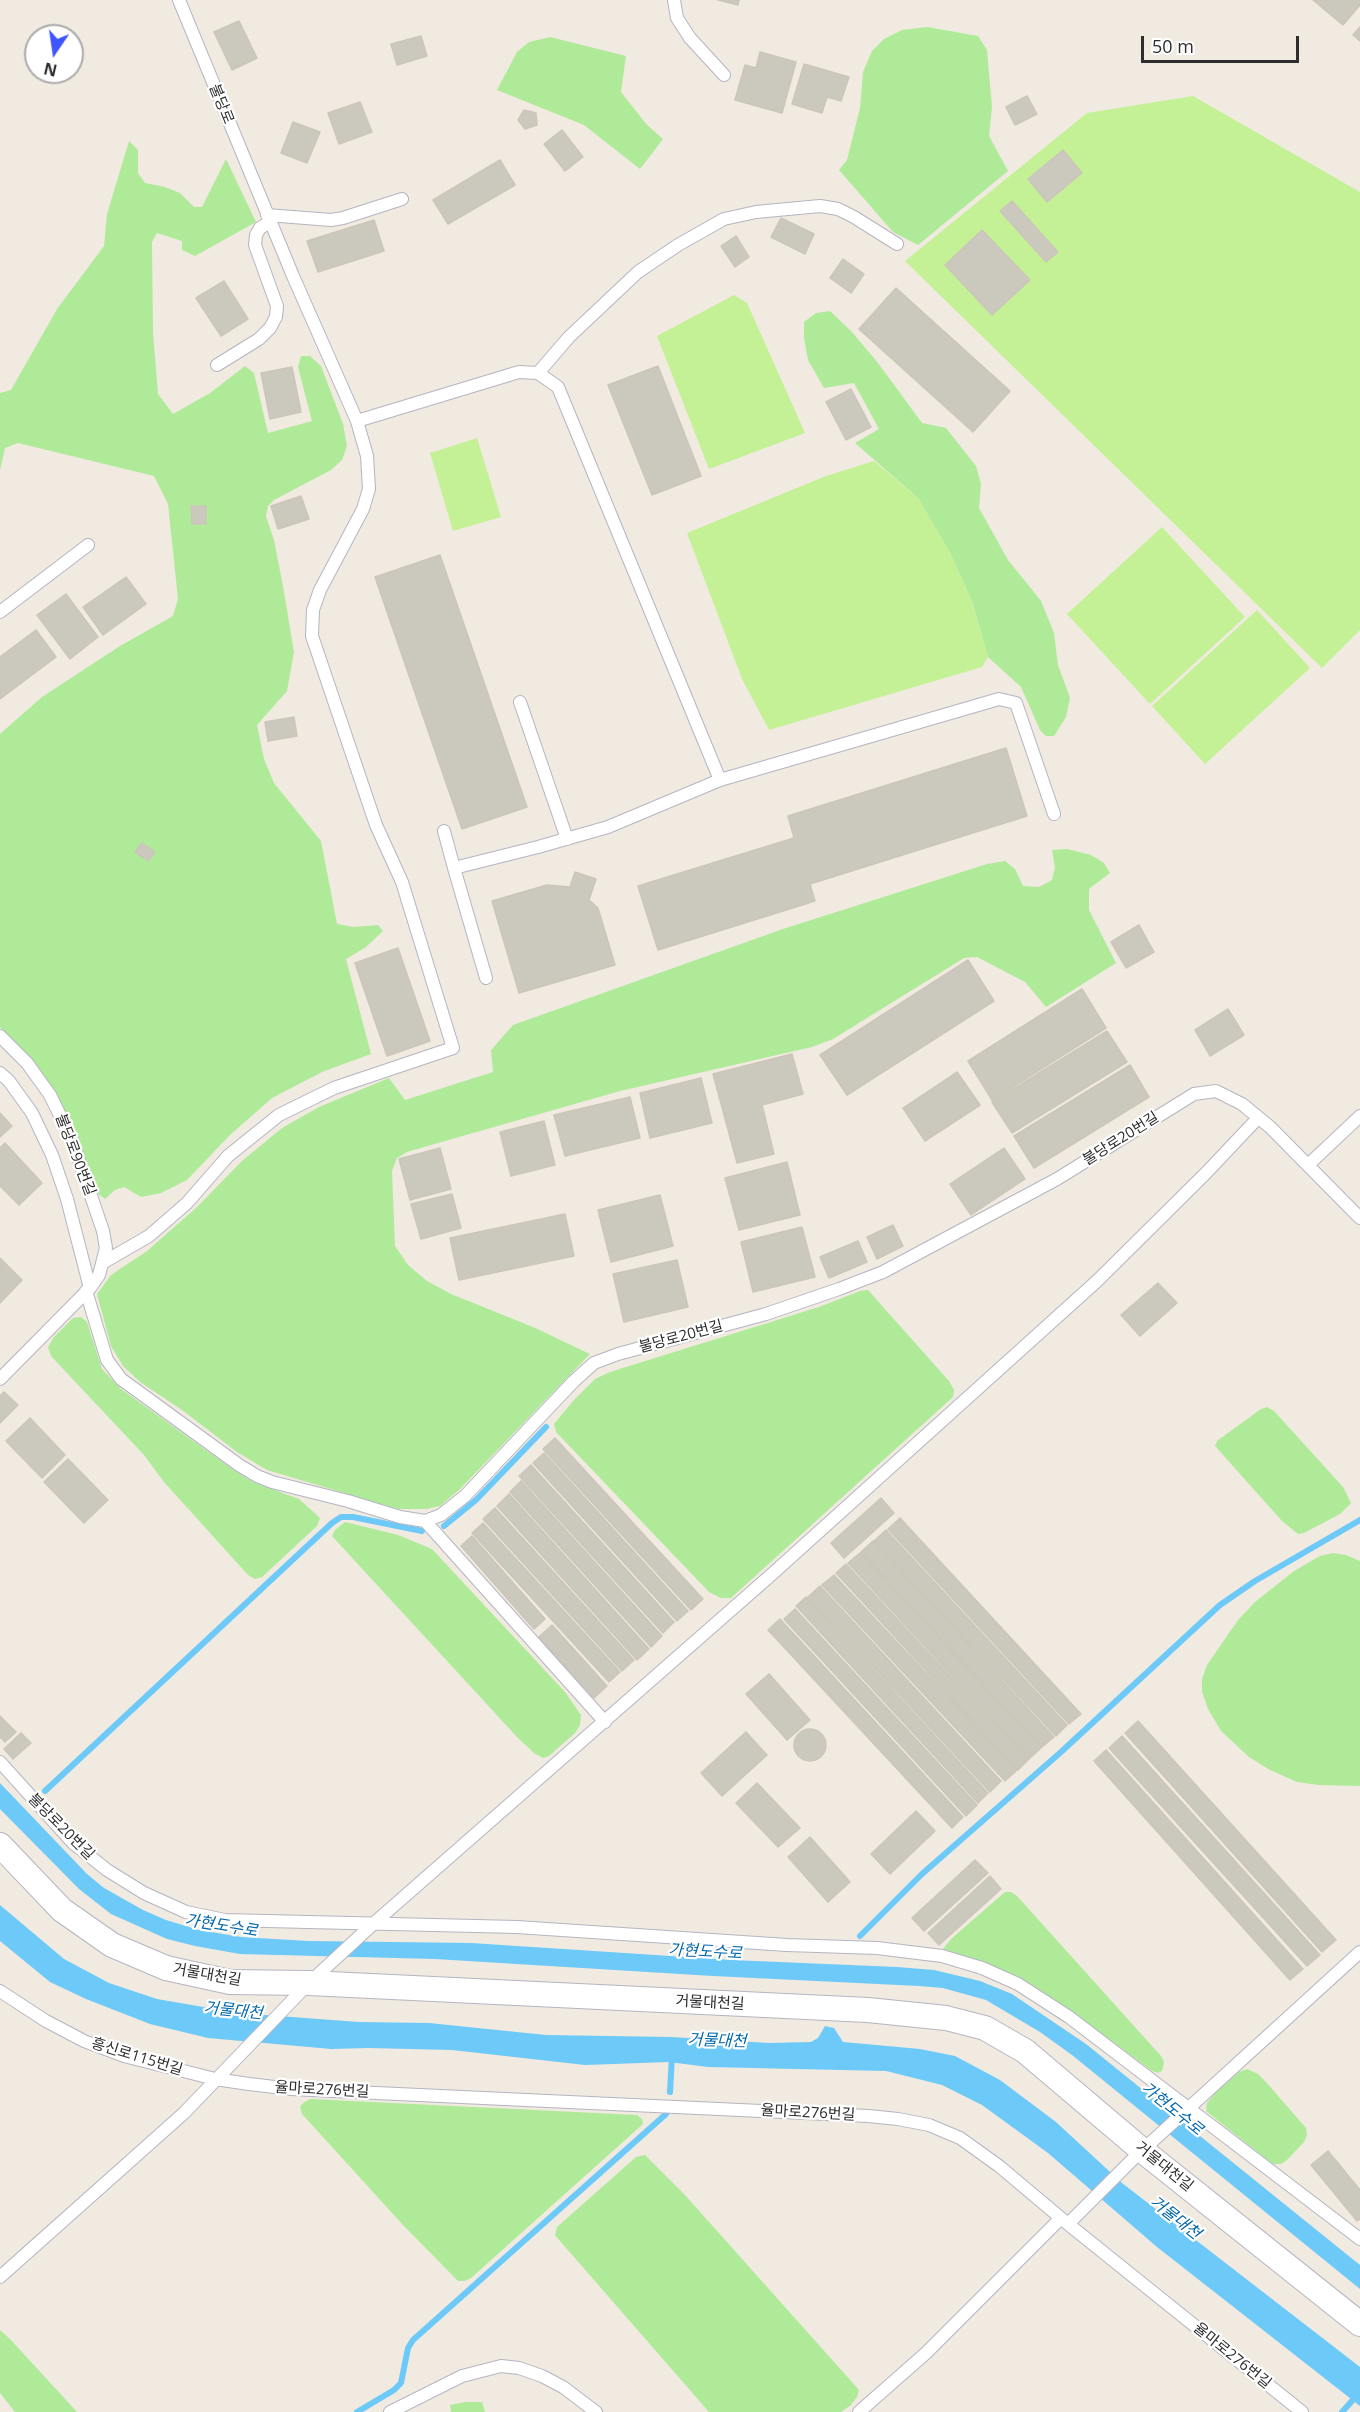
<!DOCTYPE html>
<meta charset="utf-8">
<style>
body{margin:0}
#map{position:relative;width:1360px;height:2412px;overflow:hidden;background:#f0eae0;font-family:"Open Sans",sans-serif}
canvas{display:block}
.north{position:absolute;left:24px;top:24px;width:60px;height:60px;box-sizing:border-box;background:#fff;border:2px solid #ababab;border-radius:50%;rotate:193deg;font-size:16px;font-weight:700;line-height:24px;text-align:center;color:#2e2e2e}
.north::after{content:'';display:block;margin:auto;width:21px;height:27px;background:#3e55ff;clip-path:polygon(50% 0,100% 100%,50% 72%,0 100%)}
.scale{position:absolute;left:1141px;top:36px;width:158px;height:27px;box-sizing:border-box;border:3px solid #2e2e2e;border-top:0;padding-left:8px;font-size:18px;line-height:21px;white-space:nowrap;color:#2e2e2e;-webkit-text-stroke:4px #fff;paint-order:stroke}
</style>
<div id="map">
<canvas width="1360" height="2412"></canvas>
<div class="north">N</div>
<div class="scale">50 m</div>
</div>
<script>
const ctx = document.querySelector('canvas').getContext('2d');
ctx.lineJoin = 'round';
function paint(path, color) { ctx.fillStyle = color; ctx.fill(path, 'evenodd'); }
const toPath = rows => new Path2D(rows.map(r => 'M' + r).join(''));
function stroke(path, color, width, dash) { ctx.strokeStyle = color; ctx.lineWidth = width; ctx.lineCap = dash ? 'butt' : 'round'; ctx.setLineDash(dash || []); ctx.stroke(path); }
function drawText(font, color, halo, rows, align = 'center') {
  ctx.font = font + ' "Open Sans","Noto Sans KR",sans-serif'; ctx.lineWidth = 4.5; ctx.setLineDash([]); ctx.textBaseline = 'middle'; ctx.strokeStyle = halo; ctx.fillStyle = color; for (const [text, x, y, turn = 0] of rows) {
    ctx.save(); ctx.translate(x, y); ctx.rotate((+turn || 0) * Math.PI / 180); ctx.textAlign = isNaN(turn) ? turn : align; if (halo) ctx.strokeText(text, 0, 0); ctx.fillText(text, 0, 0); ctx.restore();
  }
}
paint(toPath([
 [927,27,978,36,987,50,992,107,989,136,1008,171,918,245,893,232,839,170,847,160,860,108,863,72,872,51,884,39,902,30],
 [550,37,626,56,621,92,647,125,663,139,640,169,584,125,497,90,517,52,529,42],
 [129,141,138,150,138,173,145,183,165,187,180,193,194,207,202,207,226,159,256,222,195,256,182,250,182,241,157,233,152,242,153,333,158,394,173,414,210,393,245,366,254,373,268,433,312,421,298,367,301,356,310,356,321,366,343,424,347,446,342,460,331,470,274,500,268,506,266,516,274,540,283,586,294,652,287,691,257,725,264,759,274,783,321,841,337,924,354,927,378,925,383,931,366,947,346,959,371,1054,322,1072,272,1098,230,1135,187,1180,161,1193,141,1197,124,1187,115,1190,105,1199,97,1193,68,1116,48,1082,0,1027,0,734,42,697,120,646,173,616,178,599,168,504,154,476,18,443,5,448,0,470,0,393,11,390,57,309,104,246,107,214],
 [830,311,852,332,878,363,922,423,946,428,976,466,981,484,979,508,1008,560,1041,601,1054,633,1058,665,1070,698,1066,717,1054,736,1046,736,1040,730,1021,687,988,657,973,604,950,553,918,498,855,443,879,429,854,383,824,388,808,360,804,338,804,322,816,313],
 [1067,849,1091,855,1104,863,1110,873,1089,889,1089,910,1116,963,1046,1007,1025,982,977,957,964,958,833,1039,812,1047,620,1091,431,1145,407,1152,397,1158,392,1171,395,1246,408,1265,427,1281,451,1294,533,1327,590,1354,460,1489,440,1506,426,1509,398,1509,267,1470,237,1452,182,1410,140,1382,123,1366,111,1346,97,1294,111,1275,147,1251,196,1208,242,1161,282,1128,319,1107,389,1078,405,1100,493,1072,491,1050,513,1025,783,929,987,864,1005,861,1015,869,1023,886,1039,887,1052,880,1055,867,1052,850],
 [868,1290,949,1381,954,1390,953,1397,731,1598,721,1598,709,1592,556,1432,554,1424,573,1401,595,1379,610,1372,819,1307,860,1291],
 [81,1317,87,1322,102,1369,121,1389,235,1471,253,1482,299,1499,320,1518,317,1526,262,1577,255,1579,248,1575,164,1482,144,1455,51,1356,48,1347,54,1337,73,1318],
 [1267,1407,1274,1411,1343,1487,1351,1503,1340,1514,1304,1533,1298,1534,1282,1521,1215,1446,1217,1441,1261,1409],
 [345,1522,398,1535,432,1549,565,1692,581,1715,580,1725,575,1733,549,1756,543,1758,534,1753,517,1737,332,1536,335,1530],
 [1333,1553,1346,1555,1360,1561,1360,1786,1319,1785,1297,1782,1270,1770,1249,1757,1221,1731,1208,1709,1202,1692,1202,1679,1207,1665,1238,1620,1255,1602,1294,1571,1320,1556],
 [1005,1892,1011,1892,1017,1896,1161,2056,1164,2062,1162,2071,1158,2073,1152,2071,1082,2019,1018,1978,994,1967,943,1949,951,1939],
 [1247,2069,1258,2074,1266,2082,1306,2128,1307,2135,1304,2142,1288,2159,1281,2164,1273,2164,1256,2151,1206,2111,1207,2103,1215,2093,1239,2072],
 [310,2099,637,2115,642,2119,643,2124,471,2278,465,2281,458,2281,403,2225,302,2114,300,2107,303,2103],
 [645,2155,685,2195,859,2390,857,2397,851,2405,841,2412,709,2412,560,2241,555,2235,557,2227,636,2157],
 [0,2330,10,2339,77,2412,15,2412,0,2393],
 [465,2402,482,2402,485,2412,451,2412,450,2405]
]), '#afea99');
paint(toPath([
 [1193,96,1360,192,1360,630,1322,668,905,261,1087,113],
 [734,295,747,303,805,433,709,469,657,336],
 [477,438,501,517,453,531,430,453],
 [874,461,918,498,950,553,973,604,988,657,982,667,769,730,742,679,687,533,826,476],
 [1162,527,1245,617,1150,704,1067,614],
 [1257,610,1310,668,1205,764,1152,706]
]), '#c4f195');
paint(toPath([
 [0,1783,87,1874,104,1888,143,1910,166,1920,199,1930,241,1937,308,1941,471,1943,732,1960,897,1967,934,1970,980,1981,1012,1994,1086,2044,1350,2257,1360,2265,1360,2289,1072,2055,1040,2032,986,2000,943,1988,919,1986,713,1976,435,1959,240,1954,195,1946,167,1939,111,1914,79,1889,0,1809],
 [0,1905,64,1959,109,1983,157,1999,238,2013,359,2022,429,2023,546,2035,671,2037,769,2043,811,2042,818,2038,825,2026,834,2028,843,2042,920,2049,955,2056,1000,2080,1056,2122,1122,2183,1360,2367,1360,2406,1157,2247,1048,2153,982,2105,942,2085,886,2071,708,2067,669,2062,585,2065,452,2050,368,2048,331,2049,208,2038,150,2024,86,1999,50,1982,0,1941]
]), '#6dc9f8');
stroke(toPath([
 [444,1526,476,1500,546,1427],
 [45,1791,332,1523,341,1517,353,1517,422,1531],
 [860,1936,922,1874,1061,1752,1220,1605,1255,1581,1360,1520],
 [670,2092,672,2056],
 [357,2412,394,2390,401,2383,408,2348,413,2340,666,2114],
 [1342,2412,1360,2392]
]), '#6dc9f8', 6);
const building = toPath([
 [718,0,739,0,738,5,718,0],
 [1313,0,1360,0,1360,5,1343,25,1313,0],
 [239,21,257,58,232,70,214,32,239,21],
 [1360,27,1360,41,1353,35,1360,27],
 [421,36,427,56,397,65,391,44,421,36],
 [760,52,796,62,782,113,735,100,745,65,756,68,760,52],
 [804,64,849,77,841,101,827,97,822,113,792,104,804,64],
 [1027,96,1037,114,1015,125,1006,107,1027,96],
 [360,102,372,132,339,144,328,113,360,102],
 [524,110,536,113,537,125,525,129,518,120,524,110],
 [293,122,320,132,307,163,281,153,293,122],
 [562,130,583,157,565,171,544,144,562,130],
 [1063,150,1082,173,1047,202,1028,179,1063,150],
 [500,160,515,185,448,224,433,200,500,160],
 [1012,201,1058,252,1046,262,1000,211,1012,201],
 [781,218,814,234,805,254,771,237,781,218],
 [374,220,384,251,318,272,307,241,374,220],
 [982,230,1030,280,992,315,945,265,982,230],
 [736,236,749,257,735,267,721,246,736,236],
 [843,259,864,274,851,293,830,278,843,259],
 [224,281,248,319,221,336,196,298,224,281],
 [896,288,1010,391,973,432,859,329,896,288],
 [658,366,701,476,652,495,608,385,658,366],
 [292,367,301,412,270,419,261,373,292,367],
 [851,389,871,427,846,440,826,402,851,389],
 [301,496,309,519,278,529,271,506,301,496],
 [191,506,206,506,206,524,192,524,191,506],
 [440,555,527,807,462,829,375,577,440,555],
 [126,577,146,604,103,635,83,607,126,577],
 [66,594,98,637,70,659,37,615,66,594],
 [36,630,56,657,0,699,0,657,36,630],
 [294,717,297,736,268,741,265,722,294,717],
 [1006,748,1027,816,810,884,815,901,658,950,638,886,794,838,788,816,1006,748],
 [142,843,155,852,148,861,135,852,142,843],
 [575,872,596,879,589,900,598,908,615,965,519,993,492,901,547,885,570,887,575,872],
 [1139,925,1154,952,1126,968,1111,942,1139,925],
 [398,948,430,1041,387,1056,355,963,398,948],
 [968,960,994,1001,847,1095,820,1055,968,960],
 [1082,989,1106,1028,992,1100,968,1061,1082,989],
 [1228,1009,1244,1035,1210,1056,1195,1030,1228,1009],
 [1107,1031,1127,1062,1012,1133,992,1102,1107,1031],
 [792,1054,803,1094,762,1105,774,1154,737,1163,713,1074,792,1054],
 [1130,1065,1149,1097,1034,1168,1014,1136,1130,1065],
 [957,1072,980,1105,925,1141,903,1108,957,1072],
 [701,1078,712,1123,650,1138,640,1093,701,1078],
 [630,1097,640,1138,565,1156,554,1115,630,1097],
 [0,1113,12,1126,0,1137,0,1113],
 [544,1121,555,1165,511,1176,500,1132,544,1121],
 [5,1143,42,1183,19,1205,0,1186,0,1148,5,1143],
 [440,1148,451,1189,410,1200,399,1159,440,1148],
 [1004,1148,1025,1179,971,1215,950,1184,1004,1148],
 [787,1162,800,1215,739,1230,725,1178,787,1162],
 [452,1194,461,1228,421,1239,411,1204,452,1194],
 [660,1195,673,1246,611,1262,598,1210,660,1195],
 [565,1214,574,1256,459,1280,450,1238,565,1214],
 [893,1225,903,1246,877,1259,867,1237,893,1225],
 [802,1227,815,1277,753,1292,741,1242,802,1227],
 [858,1241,867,1262,829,1278,820,1257,858,1241],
 [0,1258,22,1280,0,1303,0,1258],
 [677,1260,688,1307,624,1322,613,1274,677,1260],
 [1158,1283,1177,1303,1140,1336,1121,1315,1158,1283],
 [4,1392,18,1405,0,1423,0,1396,4,1392],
 [30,1418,65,1455,42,1478,6,1441,30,1418],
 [555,1438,703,1599,691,1610,543,1449,555,1438],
 [544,1453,688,1611,677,1621,533,1463,544,1453],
 [68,1459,108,1500,84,1523,44,1482,68,1459],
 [531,1465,674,1622,663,1633,519,1476,531,1465],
 [521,1481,662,1636,651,1647,510,1492,521,1481],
 [509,1494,649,1649,637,1660,497,1506,509,1494],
 [881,1498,894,1513,844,1558,831,1543,881,1498],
 [495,1508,634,1660,622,1671,483,1519,495,1508],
 [900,1518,1081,1714,1069,1724,888,1529,900,1518],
 [483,1523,620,1672,609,1682,472,1533,483,1523],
 [886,1530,1067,1725,1056,1736,874,1541,886,1530],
 [472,1536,545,1619,534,1629,461,1546,472,1536],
 [873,1541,1054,1737,1042,1747,861,1552,873,1541],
 [860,1553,1041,1748,1029,1759,848,1563,860,1553],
 [846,1564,1028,1760,1018,1770,836,1573,846,1564],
 [834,1575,1017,1770,1005,1781,822,1585,834,1575],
 [820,1586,1001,1781,990,1792,808,1597,820,1586],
 [806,1597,988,1793,978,1803,796,1606,806,1597],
 [795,1609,977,1805,966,1816,784,1619,795,1609],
 [780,1619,963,1817,952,1828,768,1630,780,1619],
 [552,1625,607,1686,594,1698,539,1637,552,1625],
 [769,1674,810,1720,787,1740,746,1694,769,1674],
 [0,1716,16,1732,5,1742,0,1737,0,1716],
 [1138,1721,1336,1940,1322,1952,1125,1733,1138,1721],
 '794 1745a16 16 0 1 1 32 0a16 16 0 1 1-32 0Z',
 [746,1732,767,1755,722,1796,701,1773,746,1732],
 [21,1733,31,1743,13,1759,4,1749,21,1733],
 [1122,1736,1320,1955,1307,1966,1109,1748,1122,1736],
 [1106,1750,1303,1969,1290,1980,1094,1761,1106,1750],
 [757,1783,800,1828,778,1847,736,1803,757,1783],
 [916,1811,935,1831,890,1874,871,1854,916,1811],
 [810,1837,850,1882,828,1902,788,1857,810,1837],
 [975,1860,988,1873,924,1931,912,1918,975,1860],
 [990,1876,1001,1889,939,1945,928,1933,990,1876],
 [1328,2151,1360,2190,1360,2219,1357,2221,1311,2165,1328,2151]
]);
paint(building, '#cbc8be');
stroke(building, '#ccc6b9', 1.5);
const lane = toPath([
 [674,0,677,18,690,38,724,75],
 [267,215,331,220,343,218,402,199],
 [217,365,259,339,270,328,276,317,277,306,255,245,256,235,260,228,270,222],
 [538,373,569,337,638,272,678,245,724,219,756,212,820,206,838,209,854,217,897,244],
 [357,421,519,372,538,373,558,387,720,780],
 [0,612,88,545],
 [520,702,567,839],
 [444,831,454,868],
 [486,978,454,868,538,847,608,827,720,780,999,699,1016,703,1054,814],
 [0,1036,27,1063,50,1095,72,1140,103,1231,106,1248,99,1275,90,1288],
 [0,1073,9,1081,32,1113,52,1155,67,1199,90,1288,0,1379],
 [1308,1165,1360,1116],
 [104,1262,149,1236,187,1203,228,1156,279,1115,334,1088,453,1048,402,882,376,825,312,636,313,610,320,590,363,509,369,489,367,456,357,421,293,276,179,0],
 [86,1291,107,1360,121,1379,239,1465,257,1476,272,1482,348,1501,400,1517,425,1521,441,1515,465,1496,574,1381,594,1363,618,1354,766,1314,839,1289,883,1272,1057,1179,1194,1094,1216,1091,1242,1104,1270,1127,1360,1218],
 [425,1521,605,1722],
 [0,1762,73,1843,107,1870,144,1893,186,1912,225,1920,517,1927,787,1945,877,1948,942,1956,982,1968,1018,1984,1069,2017,1360,2239],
 [0,1991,46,2021,84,2041,124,2056,215,2079,249,2084,291,2089,868,2116,898,2119,929,2125,960,2138,999,2166,1068,2224,1302,2412],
 [1068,2224,1135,2157,1360,1952],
 [0,2277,184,2113,309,1983,373,1924,771,1575,1097,1281,1206,1173,1258,1118],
 [390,2412,462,2376,501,2366,519,2368,542,2376,563,2387,596,2412],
 [859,2412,926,2353,1061,2218]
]);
const street = toPath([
 [0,1845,62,1910,112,1945,166,1968,230,1982,309,1983,868,2010,946,2018,985,2028,1025,2051,1143,2151,1360,2324]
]);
stroke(lane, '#b4b5c2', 14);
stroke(street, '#b4b5c2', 26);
stroke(lane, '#fff', 12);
stroke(street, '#fff', 24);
drawText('15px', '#2e2e2e', '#fff', [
 ["불당로",221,104,68],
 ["불당로20번길",1121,1139,-32],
 ["불당로90번길",75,1155,69],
 ["불당로20번길",681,1337,-15],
 ["불당로20번길",61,1827,45],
 ["거물대천길",207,1975,10],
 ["거물대천길",710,2003,3],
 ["흥신로115번길",137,2057,17],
 ["율마로276번길",322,2090,3],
 ["율마로276번길",808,2113,3],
 ["거물대천길",1164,2167,39],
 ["율마로276번길",1232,2356,39]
]);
drawText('italic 16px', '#0367ac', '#fff', [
 ["가현도수로",221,1926,9],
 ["가현도수로",705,1952,3],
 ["거물대천",233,2011,6],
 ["거물대천",717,2041,2],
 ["가현도수로",1172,2109,39],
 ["거물대천",1175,2218,38]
]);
</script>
